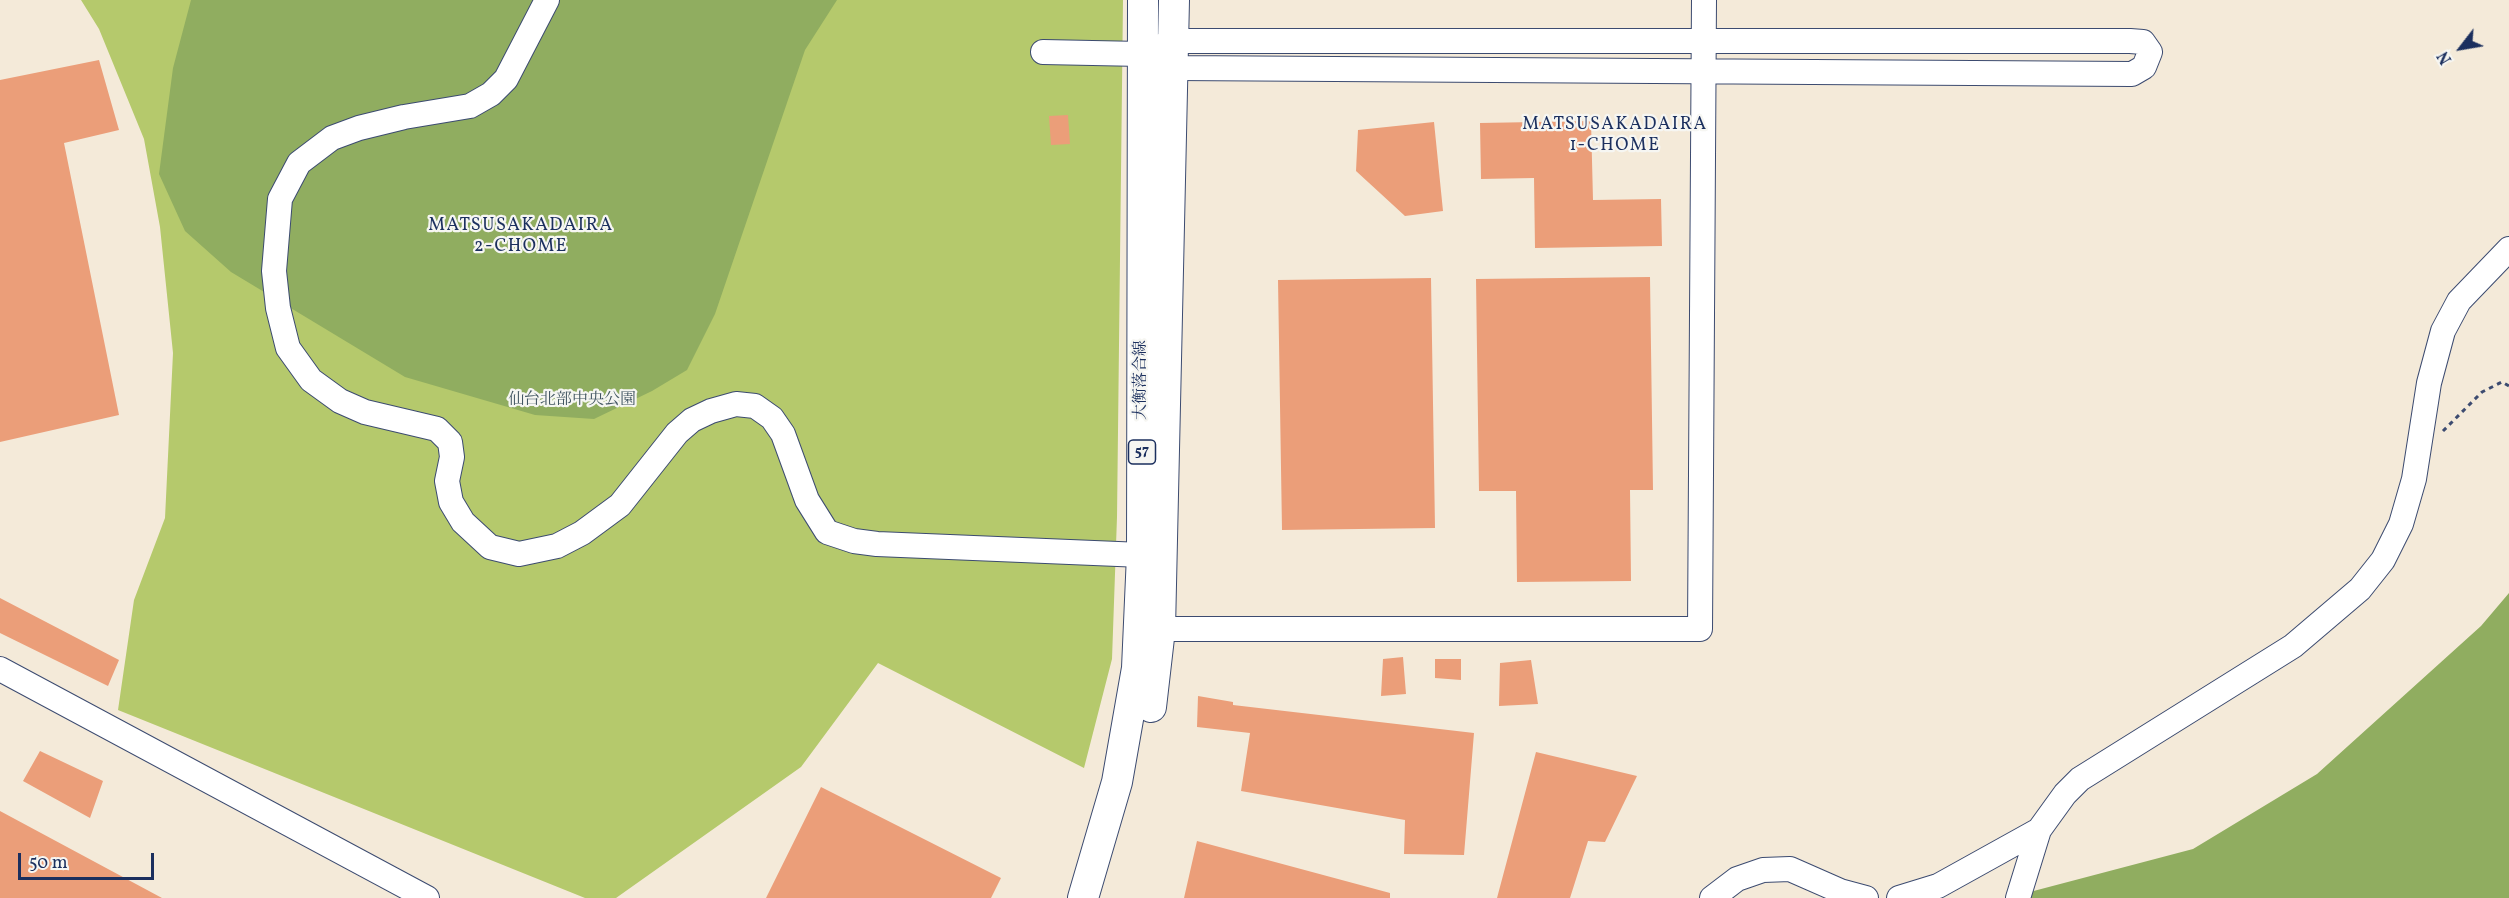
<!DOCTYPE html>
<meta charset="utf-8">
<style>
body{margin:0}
#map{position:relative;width:2509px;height:898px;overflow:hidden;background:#f4ead9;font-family:Vollkorn,serif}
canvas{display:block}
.north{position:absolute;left:2431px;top:18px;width:60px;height:60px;-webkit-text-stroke:4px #f6f6f2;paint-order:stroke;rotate:239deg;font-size:16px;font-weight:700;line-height:24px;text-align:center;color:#1b2f5e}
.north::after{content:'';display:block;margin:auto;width:21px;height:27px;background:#1b2f5e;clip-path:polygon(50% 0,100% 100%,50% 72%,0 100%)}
.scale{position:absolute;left:18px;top:853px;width:136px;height:27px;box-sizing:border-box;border:3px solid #1b2f5e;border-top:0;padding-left:8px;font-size:18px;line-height:21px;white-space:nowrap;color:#1b2f5e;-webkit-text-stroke:4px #f6f6f2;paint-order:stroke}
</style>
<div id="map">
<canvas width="2509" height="898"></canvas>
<div class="north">N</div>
<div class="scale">50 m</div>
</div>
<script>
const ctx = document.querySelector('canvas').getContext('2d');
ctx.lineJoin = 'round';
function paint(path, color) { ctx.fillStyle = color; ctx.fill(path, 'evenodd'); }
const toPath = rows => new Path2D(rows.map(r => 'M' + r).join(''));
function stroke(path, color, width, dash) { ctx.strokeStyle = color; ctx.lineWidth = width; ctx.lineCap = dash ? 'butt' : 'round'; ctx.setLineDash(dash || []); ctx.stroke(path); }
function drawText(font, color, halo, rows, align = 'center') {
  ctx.font = font + ' Vollkorn,"Noto Serif JP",serif'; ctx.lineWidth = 4.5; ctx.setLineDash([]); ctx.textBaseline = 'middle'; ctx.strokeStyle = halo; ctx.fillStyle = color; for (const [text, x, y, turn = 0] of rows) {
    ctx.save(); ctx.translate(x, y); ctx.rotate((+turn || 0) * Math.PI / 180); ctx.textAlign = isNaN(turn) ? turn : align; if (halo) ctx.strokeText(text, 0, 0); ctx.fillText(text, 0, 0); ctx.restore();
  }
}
paint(toPath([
 [81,0,1123,0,1117,517,1112,659,1084,768,878,663,801,767,616,898,585,898,118,710,134,600,165,518,173,353,160,227,144,139,99,29]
]), '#b5c96c');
paint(toPath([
 [191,0,837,0,805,50,715,314,687,370,652,391,594,419,535,415,405,377,231,272,185,231,159,174,173,68],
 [2509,593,2509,898,2007,898,2193,849,2317,774,2481,626]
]), '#90ad60');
paint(toPath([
 [99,60,119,130,64,143,119,415,0,442,0,80],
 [1068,115,1070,144,1051,145,1049,116],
 [1591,121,1593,200,1661,199,1662,246,1535,248,1534,178,1481,179,1480,123],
 [1434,122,1443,211,1405,216,1356,171,1358,130],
 [1650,277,1653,490,1630,490,1631,581,1517,582,1516,491,1479,491,1476,279],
 [1431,278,1435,528,1282,530,1278,280],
 [0,598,119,660,108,686,0,633],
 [1403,657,1406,694,1381,696,1383,659],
 [1435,659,1461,659,1461,680,1435,678],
 [1531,660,1538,704,1499,706,1500,663],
 [1198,696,1233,702,1233,705,1474,733,1464,855,1404,854,1405,820,1241,791,1250,733,1197,727],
 [40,751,103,781,90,818,23,781],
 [1536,752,1637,776,1605,842,1588,841,1570,898,1497,898],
 [821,787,1001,878,991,898,766,898],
 [0,811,162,898,0,898],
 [1197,841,1390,893,1390,898,1184,898]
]), '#eb9e79');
const minor = toPath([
 [547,0,506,79,491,94,470,106,404,117,359,128,332,138,299,163,280,199,274,271,278,308,288,348,311,380,340,401,365,412,437,429,450,442,452,457,447,481,451,502,463,522,490,547,519,554,557,546,582,533,620,505,677,433,692,420,711,411,736,404,755,406,772,418,783,434,807,500,827,532,854,541,877,544,1142,555],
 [1043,52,1142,54,1175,68,2132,74,2144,67,2150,52,2143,42,2130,41,1174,41,1159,47],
 [1160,629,1700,629,1704,0],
 [0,669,427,898],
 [1712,898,1737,879,1763,870,1790,869,1840,891,1866,898],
 [1899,898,1938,886,2039,830],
 [2018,898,2039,830,2065,794,2080,779,2293,646,2360,589,2383,560,2401,524,2414,479,2429,383,2443,331,2459,301,2509,249]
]);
const major = toPath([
 [1151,707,1160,629,1174,0],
 [1083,898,1117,782,1137,668,1142,555,1143,0]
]);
stroke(minor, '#3c4b70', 26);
stroke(major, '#3c4b70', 32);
stroke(toPath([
 [2443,431,2482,392,2502,382,2509,386]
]), '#3c4b70', 3, [4.5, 4.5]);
stroke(minor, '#fff', 24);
stroke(major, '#fff', 30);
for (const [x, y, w] of [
 [1142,452,27]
]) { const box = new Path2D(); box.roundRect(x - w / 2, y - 12, w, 24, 4.5); ctx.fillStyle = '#f6f6f2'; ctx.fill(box); stroke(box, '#1b2f5e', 1.5); }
drawText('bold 15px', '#1b2f5e', null, [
 ["57",1142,452]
]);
drawText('16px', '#1b2f5e', '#f6f6f2', [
 ["大衡落合線",1142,380,-90]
]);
drawText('16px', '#425662', '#f6f6f2', [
 ["仙台北部中央公園",572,401]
]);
ctx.letterSpacing = '1.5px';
drawText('18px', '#1b2f5e', '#f6f6f2', [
 ["MATSUSAKADAIRA",1615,126],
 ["1-CHOME",1615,147],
 ["MATSUSAKADAIRA",521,227],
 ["2-CHOME",521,248]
]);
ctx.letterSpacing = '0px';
</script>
